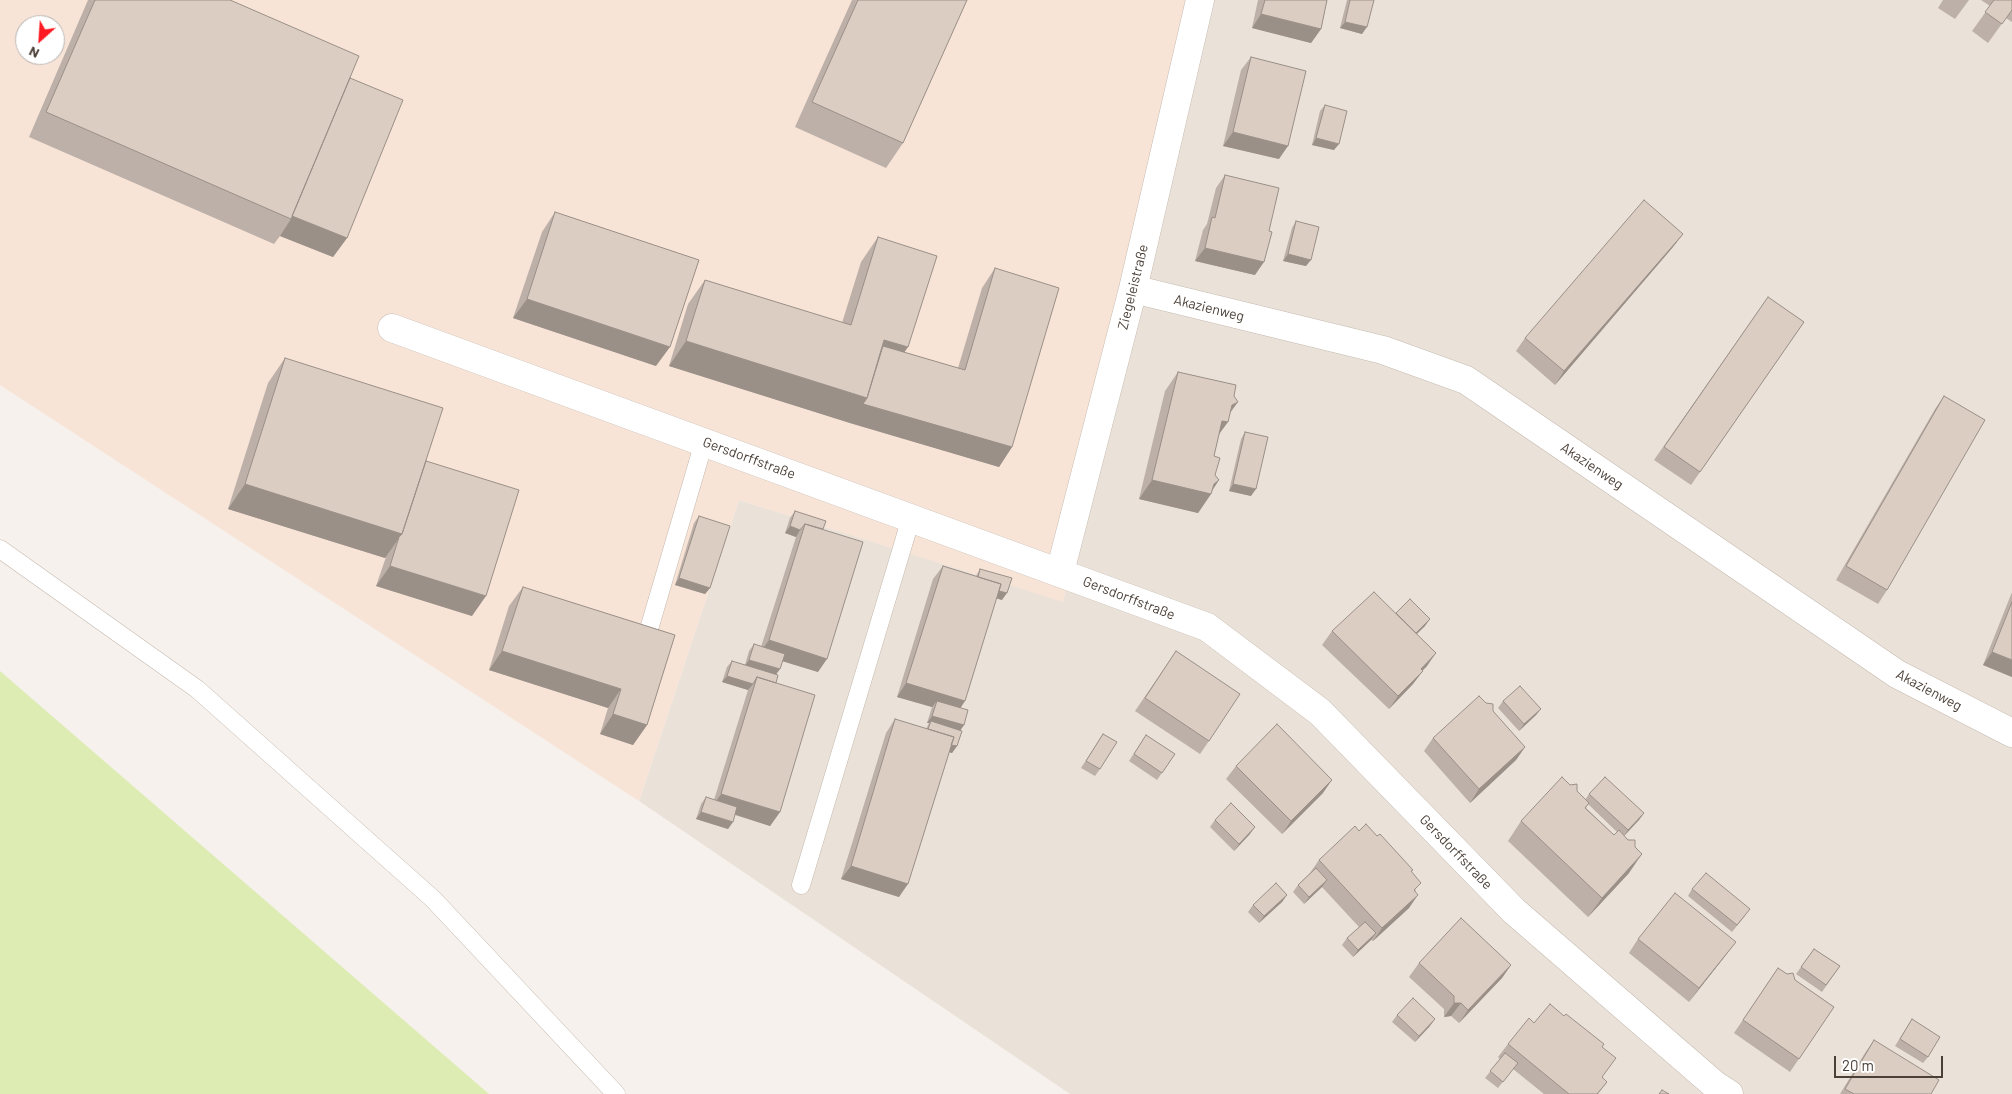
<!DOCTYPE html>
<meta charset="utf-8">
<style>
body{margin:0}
#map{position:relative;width:2012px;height:1094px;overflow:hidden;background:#f6f1ec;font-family:Barlow,sans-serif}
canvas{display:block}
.north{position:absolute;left:15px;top:15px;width:50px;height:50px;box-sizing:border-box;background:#fff;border:1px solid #b7b3af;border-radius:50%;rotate:206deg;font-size:14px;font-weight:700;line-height:20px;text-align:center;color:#4b4038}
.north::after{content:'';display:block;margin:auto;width:18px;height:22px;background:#ff1a23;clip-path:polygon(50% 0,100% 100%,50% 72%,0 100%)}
.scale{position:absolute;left:1834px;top:1056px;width:109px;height:22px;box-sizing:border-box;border:2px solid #4b4038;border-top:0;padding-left:6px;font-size:15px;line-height:18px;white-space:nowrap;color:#4b4038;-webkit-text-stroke:4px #fff;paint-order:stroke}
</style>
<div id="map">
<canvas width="2012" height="1094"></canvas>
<div class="north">N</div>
<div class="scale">20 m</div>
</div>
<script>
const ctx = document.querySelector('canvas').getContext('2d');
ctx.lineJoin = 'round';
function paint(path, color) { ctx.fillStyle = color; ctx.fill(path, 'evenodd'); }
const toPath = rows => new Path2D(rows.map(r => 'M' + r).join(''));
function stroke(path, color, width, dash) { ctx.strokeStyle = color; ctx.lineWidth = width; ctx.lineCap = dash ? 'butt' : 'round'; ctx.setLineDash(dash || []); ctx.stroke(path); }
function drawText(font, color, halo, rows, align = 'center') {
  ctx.font = font + ' Barlow,sans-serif'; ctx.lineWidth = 4.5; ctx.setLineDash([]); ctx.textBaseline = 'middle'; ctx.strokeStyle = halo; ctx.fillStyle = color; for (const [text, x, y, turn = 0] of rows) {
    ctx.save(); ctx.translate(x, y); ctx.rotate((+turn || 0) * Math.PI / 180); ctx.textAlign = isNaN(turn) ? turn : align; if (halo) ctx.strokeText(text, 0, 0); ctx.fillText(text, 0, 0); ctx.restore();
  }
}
paint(toPath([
 [1202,0,2012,0,2012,1094,1070,1094,639,801,739,500,1063,601]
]), '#eae2d9');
paint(toPath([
 [0,0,1202,0,1063,602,739,500,639,801,0,385],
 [25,25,55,25,55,55,25,55]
]), '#f8e4d7');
paint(toPath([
 [0,671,489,1094,0,1094]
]), '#ddecb3');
const lane = toPath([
 [0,549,197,689,433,899,616,1094],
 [649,629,704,442],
 [801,885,911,518]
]);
const street = toPath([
 [1133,289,1383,350,1466,380,1897,674,2012,733],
 [392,328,1207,627,1320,712,1514,911,1715,1085,1729,1094],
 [1060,572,1133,289,1200,0]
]);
stroke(lane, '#c6bab0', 19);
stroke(street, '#c6bab0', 29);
stroke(lane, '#fff', 18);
stroke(street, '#fff', 28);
paint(toPath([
 [88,0,230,0,350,78,347,238,333,257,280,236,274,244,29,137],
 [852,0,967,0,903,143,886,168,795,127],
 [1258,0,1327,0,1321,29,1311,43,1252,28],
 [1347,0,1374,0,1362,34,1340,28],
 [1943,0,1969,0,1955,19,1938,8],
 [1981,0,2012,0,2012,22,2006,18,1988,43,1972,31,1990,6],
 [1251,57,1279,159,1223,146,1241,70],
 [1325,105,1334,150,1312,145,1320,111],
 [1225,175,1255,275,1195,261,1203,230,1207,224,1216,188],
 [555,212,656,366,513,318,542,232],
 [1296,221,1306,266,1283,261,1292,228],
 [1683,234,1673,247,1555,385,1516,351,1525,338],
 [878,237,904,352,958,368,982,288,995,268,1012,447,999,467,850,423,669,366,688,304,705,280,842,323,861,262],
 [1768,297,1804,322,1691,485,1654,460],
 [285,358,426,461,472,616,376,586,386,557,385,558,228,509,268,383],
 [1178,372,1230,413,1219,435,1214,456,1215,475,1219,480,1212,490,1211,494,1198,513,1139,499,1165,391],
 [1944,396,1887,590,1878,604,1836,580,1935,409],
 [1245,432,1251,496,1229,491,1241,439],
 [795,511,823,529,818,672,782,661,776,674,776,683,780,812,770,826,735,815,728,829,696,819,701,804,706,797,714,800,748,690,722,682,727,667,732,661,745,665,749,651,754,644,761,647,796,537,785,533,790,518],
 [699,516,710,588,705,594,675,585,694,523],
 [943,566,976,576,980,569,1002,600,996,598,960,708,964,725,960,731,957,746,952,753,949,752,899,897,841,879,886,733,895,719,926,729,929,723,927,723,932,707,897,697,933,579],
 [523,587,675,635,647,725,633,745,600,734,608,708,489,670,509,606],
 [2012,592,2012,677,1983,665],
 [1396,613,1425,626,1417,634,1427,666,1422,671,1413,684,1389,709,1322,645,1332,631],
 [1176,651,1209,741,1200,754,1135,711],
 [1503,701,1541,709,1536,715,1519,731,1498,708],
 [1103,734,1100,769,1095,776,1081,768],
 [1146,735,1175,754,1157,780,1129,761],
 [1433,738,1525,747,1516,760,1470,803,1424,751],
 [1236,766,1323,793,1282,834,1226,779],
 [1570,785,1585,800,1589,794,1644,813,1639,820,1624,836,1629,873,1588,917,1508,841,1521,821],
 [1588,804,1617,832,1614,835,1586,808],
 [1215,820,1250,834,1234,851,1210,827],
 [1359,831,1411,872,1416,892,1409,908,1373,941,1371,940,1353,957,1342,945,1347,938,1359,927,1322,887,1304,904,1293,892,1298,885,1310,873,1319,860],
 [1692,889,1745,916,1732,932,1688,896],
 [1287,895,1282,902,1259,923,1248,912,1253,905],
 [1638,939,1726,955,1689,1002,1629,953],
 [1814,949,1840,966,1822,992,1796,974],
 [1419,963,1511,965,1502,978,1459,1023,1451,1016,1444,1017,1444,1009,1409,977],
 [1778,968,1834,1007,1790,1072,1734,1033],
 [1397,1015,1430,1026,1415,1042,1392,1022],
 [1912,1019,1928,1057,1923,1063,1895,1046],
 [1534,1023,1602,1047,1602,1078,1607,1082,1598,1094,1544,1094,1513,1069,1498,1088,1485,1078,1500,1059,1498,1057,1508,1044],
 [1874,1040,1931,1094,1840,1094,1865,1053]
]), '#bdb0a8');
paint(toPath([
 [1261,14,1321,29,1311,43,1252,28],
 [1345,22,1367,27,1362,34,1340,28],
 [1233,132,1288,146,1279,159,1223,146],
 [1316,138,1339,144,1334,150,1312,145],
 [292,216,347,238,333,257,280,236,291,219],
 [1683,234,1673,247,1555,385,1564,371],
 [1205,248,1264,262,1255,275,1195,261],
 [1288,254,1311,260,1306,266,1283,261],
 [527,299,670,347,656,366,513,318],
 [884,340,908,347,891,372,874,367],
 [686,341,867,398,1012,447,999,467,850,423,669,366],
 [1238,402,1224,421,1228,422,1214,441,1209,440,1232,405],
 [1152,480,1214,484,1219,480,1210,494,1211,494,1198,513,1139,499],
 [245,484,402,534,385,558,228,509],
 [1233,484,1256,489,1251,496,1229,491],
 [790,526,800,530,796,537,785,533],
 [390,566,486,596,472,616,376,586],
 [679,578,710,588,705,594,675,585],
 [976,584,1007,593,1002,600,971,591],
 [1430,619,1425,626,1404,646,1409,640],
 [769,640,827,659,818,672,759,654],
 [502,651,621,689,608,708,489,670],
 [1992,652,2012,660,2012,677,1983,665],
 [1436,653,1427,666,1411,682,1421,669],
 [749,660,780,669,775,676,744,667],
 [1423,671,1413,684,1389,709,1398,696],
 [727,676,753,684,748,690,722,682],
 [906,683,965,701,956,715,937,701,932,707,897,697],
 [1541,709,1536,715,1519,731,1524,724],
 [613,714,647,725,633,745,600,734],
 [932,716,964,725,959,732,931,721,929,723,927,723],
 [926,737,957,746,952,753,921,743],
 [1525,747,1516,760,1470,803,1479,789],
 [1332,780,1323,793,1282,834,1291,821],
 [721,794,780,812,770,826,712,807],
 [701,812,733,822,728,829,696,819],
 [1644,813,1639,820,1623,837,1628,830],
 [1255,827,1250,834,1234,851,1239,844],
 [1642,854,1629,873,1588,917,1602,898],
 [851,866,908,884,899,897,841,879],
 [1327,880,1322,887,1304,904,1309,897],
 [1287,895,1282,902,1259,923,1264,916],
 [1418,895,1409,908,1373,941,1382,928],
 [1376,933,1371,940,1353,957,1358,950],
 [1736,942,1726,955,1689,1002,1699,988],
 [1511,965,1502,978,1459,1023,1468,1010],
 [1454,1003,1461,1003,1451,1016,1444,1017],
 [1435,1019,1430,1026,1415,1042,1419,1036]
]), '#9a9088');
const building = toPath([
 [95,0,230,0,359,56,291,219,46,112,95,0],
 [858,0,967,0,903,143,812,102,858,0],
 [1265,0,1327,0,1321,29,1261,14,1265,0],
 [1350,0,1374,0,1367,27,1345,22,1350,0],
 [1994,0,2012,0,2012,10,2002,24,1985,12,1994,0],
 [1251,57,1306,71,1288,146,1233,132,1251,57],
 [350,78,403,100,347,238,292,216,350,78],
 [1325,105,1347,111,1339,144,1316,138,1325,105],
 [1225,175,1279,188,1269,231,1272,232,1264,262,1205,248,1212,217,1215,218,1225,175],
 [1644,200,1683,234,1564,371,1525,338,1644,200],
 [555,212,699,260,670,347,527,299,555,212],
 [1296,221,1319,227,1311,260,1288,254,1296,221],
 [878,237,937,256,908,347,884,340,867,398,686,341,705,280,851,325,878,237],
 [995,268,1059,288,1012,447,863,404,867,398,883,346,965,370,995,268],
 [1768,297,1804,322,1700,472,1664,447,1768,297],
 [285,358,443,408,402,534,245,484,285,358],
 [1178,372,1236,385,1234,396,1238,402,1232,405,1228,422,1222,421,1214,456,1220,458,1215,475,1219,480,1214,484,1211,494,1152,480,1178,372],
 [1944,396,1985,420,1887,590,1846,566,1944,396],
 [1245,432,1268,437,1256,489,1233,484,1245,432],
 [426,461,519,490,486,596,390,566,399,537,402,534,426,461],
 [795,511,826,521,823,529,805,524,800,530,790,526,795,511],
 [699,516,730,526,710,588,679,578,699,516],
 [805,524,863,542,827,659,769,640,805,524],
 [943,566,1001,584,965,701,906,683,943,566],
 [980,569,1012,578,1007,593,999,591,1001,584,978,577,980,569],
 [523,587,675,635,647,725,613,714,621,689,502,651,523,587],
 [1374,592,1436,653,1421,669,1423,671,1398,696,1332,631,1374,592],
 [1410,599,1430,619,1416,633,1396,613,1410,599],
 [2012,602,2012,660,1992,652,2012,602],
 [754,644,785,654,780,669,749,660,754,644],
 [1176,651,1240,694,1209,741,1145,698,1176,651],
 [732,661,778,675,776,683,757,677,753,684,727,676,732,661],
 [757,677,815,695,780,812,721,794,757,677],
 [1520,686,1541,709,1524,724,1503,701,1520,686],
 [1479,696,1486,703,1493,704,1493,711,1525,747,1479,789,1433,738,1479,696],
 [937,701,968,710,964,725,932,716,937,701],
 [895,719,954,737,908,884,851,866,895,719],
 [931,721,962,731,957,746,951,745,954,737,928,729,931,721],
 [1277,724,1332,780,1291,821,1236,766,1277,724],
 [1103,734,1117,742,1100,769,1086,761,1103,734],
 [1146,735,1175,754,1162,773,1134,754,1146,735],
 [1562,777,1570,785,1577,784,1577,791,1589,803,1585,808,1614,835,1619,830,1628,840,1635,840,1635,847,1642,854,1602,898,1521,821,1562,777],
 [1605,777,1644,813,1628,830,1589,794,1605,777],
 [706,797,737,807,733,822,701,812,706,797],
 [1231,803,1255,827,1239,844,1215,820,1231,803],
 [1366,824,1377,836,1380,834,1413,870,1411,871,1421,883,1414,890,1418,895,1382,928,1319,860,1355,826,1359,831,1366,824],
 [1316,868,1327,880,1309,897,1298,885,1316,868],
 [1706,873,1750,909,1737,925,1692,889,1706,873],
 [1276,883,1287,895,1264,916,1253,905,1276,883],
 [1675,893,1736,942,1699,988,1638,939,1675,893],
 [1461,918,1511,965,1468,1010,1461,1003,1454,1003,1454,996,1419,963,1461,918],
 [1365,922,1376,933,1358,950,1347,938,1365,922],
 [1814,949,1840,966,1826,985,1801,967,1814,949],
 [1778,968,1787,974,1793,973,1795,980,1834,1007,1799,1059,1743,1020,1778,968],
 [1413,998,1435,1019,1419,1036,1397,1015,1413,998],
 [1550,1004,1564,1016,1566,1014,1604,1044,1602,1047,1616,1058,1602,1077,1607,1082,1597,1094,1569,1094,1508,1044,1529,1018,1534,1023,1550,1004],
 [1912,1019,1940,1037,1928,1057,1900,1039,1912,1019],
 [1874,1040,1939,1080,1931,1094,1854,1094,1845,1089,1874,1040],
 [1505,1053,1518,1063,1503,1082,1490,1071,1505,1053],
 [1662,1090,1669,1094,1659,1094,1662,1090]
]);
paint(building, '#dccdc3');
stroke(building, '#9a9088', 1);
drawText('14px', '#4b4038', '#fff', [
 ["Ziegeleistraße",1133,287,-76],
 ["Akazienweg",1209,308,14],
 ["Gersdorffstraße",749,458,20],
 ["Akazienweg",1592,466,34],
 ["Gersdorffstraße",1129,598,21],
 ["Akazienweg",1929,690,28],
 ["Gersdorffstraße",1456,852,46]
]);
</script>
